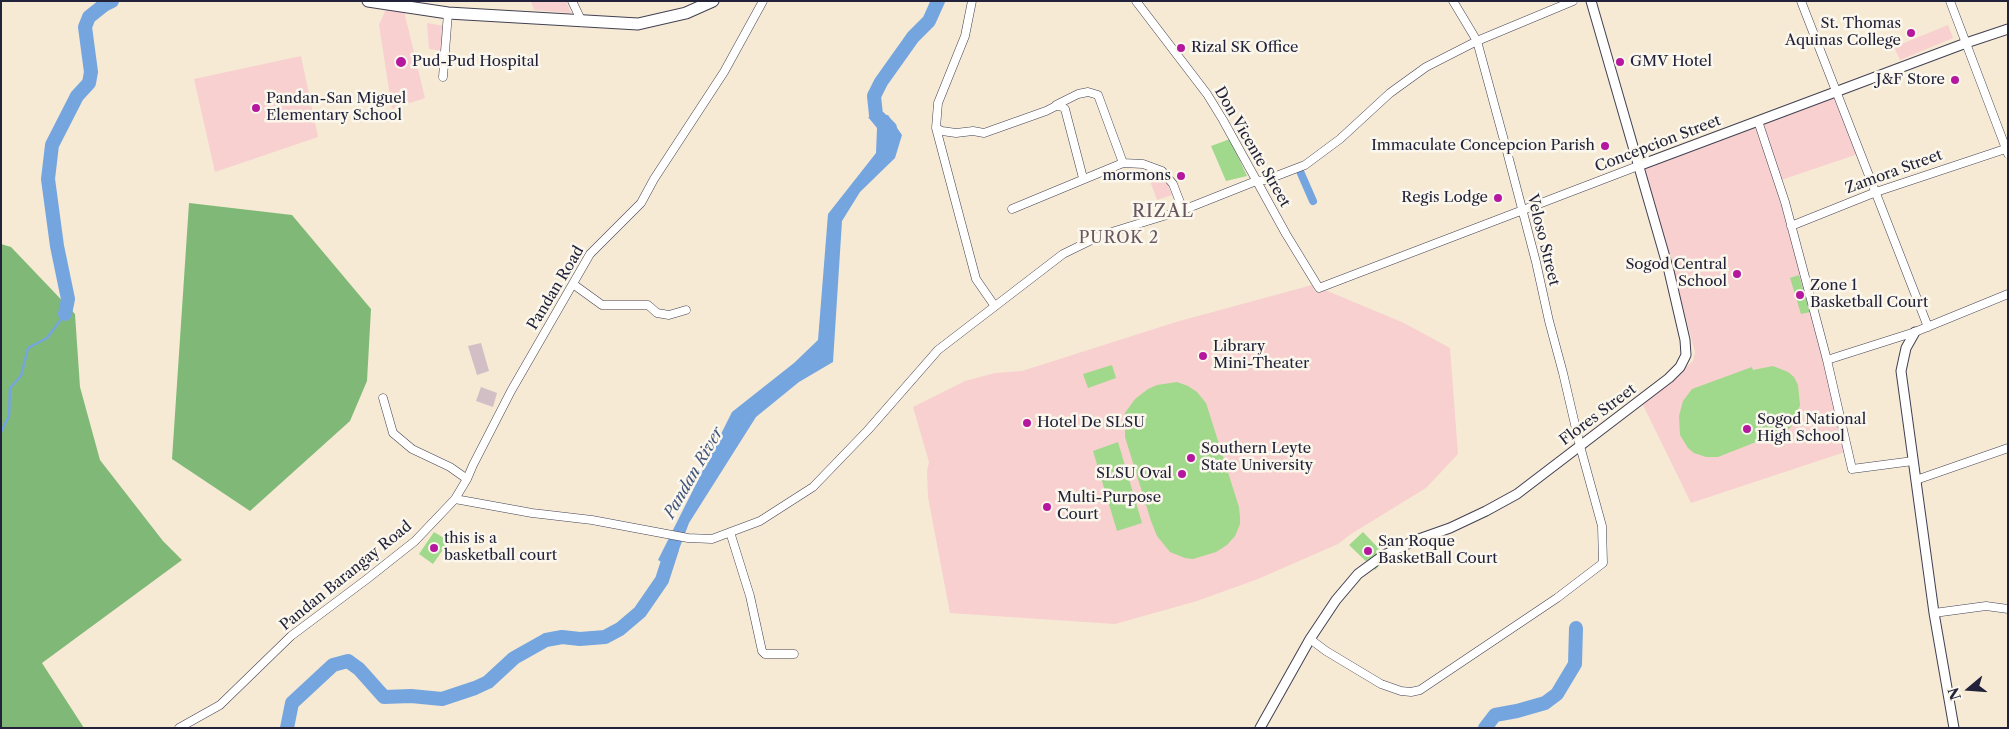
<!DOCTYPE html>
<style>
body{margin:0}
#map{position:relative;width:2009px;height:729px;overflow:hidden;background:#f6ead5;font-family:"Libre Caslon Text",serif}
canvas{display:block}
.frame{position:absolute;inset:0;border:2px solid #22223b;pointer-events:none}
.north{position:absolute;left:1944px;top:664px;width:50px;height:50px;-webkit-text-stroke:4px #fbf7ec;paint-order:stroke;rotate:252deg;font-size:14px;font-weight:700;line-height:20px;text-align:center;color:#22223b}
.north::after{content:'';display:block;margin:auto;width:18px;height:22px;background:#22223b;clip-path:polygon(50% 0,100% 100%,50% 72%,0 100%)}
</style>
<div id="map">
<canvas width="2009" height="729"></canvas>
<div class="frame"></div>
<div class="north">N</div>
</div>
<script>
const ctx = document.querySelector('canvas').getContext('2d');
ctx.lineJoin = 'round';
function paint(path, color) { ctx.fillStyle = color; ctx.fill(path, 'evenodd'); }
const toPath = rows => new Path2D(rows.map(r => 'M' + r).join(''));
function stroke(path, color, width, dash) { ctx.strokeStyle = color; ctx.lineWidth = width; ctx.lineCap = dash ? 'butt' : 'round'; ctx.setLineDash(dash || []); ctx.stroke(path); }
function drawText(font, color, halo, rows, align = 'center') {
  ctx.font = font + ' "Libre Caslon Text",serif'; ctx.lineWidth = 5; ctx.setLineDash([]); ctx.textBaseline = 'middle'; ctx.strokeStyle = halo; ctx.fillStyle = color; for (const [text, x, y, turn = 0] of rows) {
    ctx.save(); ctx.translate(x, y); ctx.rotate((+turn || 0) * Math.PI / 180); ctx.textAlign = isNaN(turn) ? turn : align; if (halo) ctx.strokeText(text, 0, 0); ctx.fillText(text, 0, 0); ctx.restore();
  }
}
paint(toPath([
 [531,1,566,1,571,13,534,10],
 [386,9,404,11,425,98,392,109,379,25],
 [427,23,444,26,443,51,429,49],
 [1948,25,1953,38,1900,60,1894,47],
 [301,56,318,137,215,172,194,79],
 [1834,97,1858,154,1781,180,1763,123],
 [1757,125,1788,227,1824,361,1845,452,1691,503,1643,405,1693,361,1695,352,1645,169],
 [1145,167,1164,176,1172,195,1157,200],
 [1312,285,1315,292,1325,290,1404,323,1450,348,1458,454,1426,488,1351,534,1338,544,1258,579,1197,601,1115,624,950,613,928,497,927,471,929,462,913,407,965,381,995,373,1022,371,1176,322]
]), '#f7d0cf');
paint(toPath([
 [481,343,489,371,477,375,468,346],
 [481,387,497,393,493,407,476,401]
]), '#d2bec5');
paint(toPath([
 [1230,139,1247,176,1226,181,1211,146],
 [1799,275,1810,312,1801,314,1790,278],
 [1112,365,1116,378,1088,388,1083,374],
 [1773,366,1788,372,1794,377,1798,385,1800,405,1794,423,1789,429,1718,457,1706,457,1694,453,1688,448,1680,435,1679,416,1683,401,1692,389,1752,367,1753,370],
 [1177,382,1188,386,1197,392,1206,403,1239,507,1240,517,1240,524,1235,536,1227,545,1216,552,1193,559,1185,558,1170,552,1157,536,1151,521,1125,437,1125,413,1135,399,1148,389,1157,385],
 [1118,442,1142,523,1117,531,1093,451],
 [434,532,449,541,433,564,419,554],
 [1363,532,1387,557,1375,570,1349,545]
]), '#a0d98b');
paint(toPath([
 [189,203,292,215,371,309,367,381,350,421,250,511,172,459],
 [1,244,11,247,75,314,80,387,100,460,163,541,182,560,42,663,84,728,1,728]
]), '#80b977');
paint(toPath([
 [888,115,902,135,895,158,860,192,842,221,833,362,799,382,756,417,689,523,672,568,658,560,732,412,794,363,818,340,828,214,876,153,877,128,868,117]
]), '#75a5df');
stroke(toPath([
 [1,432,9,416,10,388,21,376,28,348,47,338,65,314]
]), '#75a5df', 2.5);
stroke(toPath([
 [1299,169,1313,201]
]), '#75a5df', 8);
stroke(toPath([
 [890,128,876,115,874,96,881,82,913,37,929,21,938,1],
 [65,314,68,299,57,246,48,179,52,145,77,96,89,83,91,72,85,27,89,17,104,5,112,1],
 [287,728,292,703,333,665,348,661,359,669,384,697,411,696,442,699,475,688,488,682,514,658,546,640,562,637,580,639,605,637,620,629,640,612,662,580,672,549],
 [1485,728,1495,715,1517,711,1545,703,1557,694,1575,664,1576,628]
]), '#75a5df', 14);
const minor = toPath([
 [572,1,582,22],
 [972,1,965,36,938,103,936,128,942,131,956,133,973,131,984,133,1046,111,1056,106,1061,106,1065,109,1083,178],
 [1136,1,1207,94,1223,120,1286,234,1319,288,1638,166],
 [1801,1,1928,327],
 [1950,1,2008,154],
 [443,77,448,13],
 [1056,105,1078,94,1088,92,1098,95,1123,163],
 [1758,121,1785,202,1809,292,1827,360,1852,469,1913,461],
 [936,128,976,279,994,305],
 [1012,209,1123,163,1143,164,1162,171,1173,184,1183,210],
 [1791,226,1876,192,2008,148],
 [573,284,602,305,648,305,657,313,669,315,686,310],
 [1827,360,1915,332,2008,294],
 [383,398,393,433,412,449,450,467,467,479],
 [1916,480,2008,448],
 [455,499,532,513,592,520,688,538,712,539,760,521,813,487,868,430,938,350,1063,254,1102,235,1183,210,1256,181,1266,180,1305,165,1340,139,1390,93,1426,67,1477,41,1573,1],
 [730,532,750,596,762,651,765,654,794,654],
 [1934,613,1986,606,2008,609],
 [1310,639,1326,651,1381,684,1401,691,1411,692,1420,690,1557,598,1603,563,1602,526,1580,446,1563,373,1549,321,1536,262,1505,144,1477,41,1453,1],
 [179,728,220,705,291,636,367,579,415,541,455,499,467,479,473,465,511,391,590,254,641,203,654,179,724,72,763,1]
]);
const tertiary = toPath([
 [1638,166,1966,43,2008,29],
 [1915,332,1906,348,1901,371,1934,613,1954,728],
 [1260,728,1310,639,1336,600,1358,574,1384,555,1416,540,1450,528,1486,511,1517,494,1669,378,1680,367,1686,355,1685,340,1669,271,1591,1]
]);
const primary = toPath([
 [368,1,448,13,638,24,686,13,713,1]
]);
stroke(minor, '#424052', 9);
stroke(tertiary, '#424052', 11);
stroke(primary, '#424052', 13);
stroke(minor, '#fff', 8);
stroke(tertiary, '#fff', 9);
stroke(primary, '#fff', 11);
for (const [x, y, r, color] of [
 [1911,33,5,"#b5179e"],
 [1181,48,5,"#b5179e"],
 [401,62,6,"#b5179e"],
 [1620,62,5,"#b5179e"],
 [1955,80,5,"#b5179e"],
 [256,108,5,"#b5179e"],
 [1605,146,5,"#b5179e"],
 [1181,176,5,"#b5179e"],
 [1498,198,5,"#b5179e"],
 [1737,274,5,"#b5179e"],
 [1800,295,5,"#b5179e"],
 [1203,356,5,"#b5179e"],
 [1027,423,5,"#b5179e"],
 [1747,429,5,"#b5179e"],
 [1191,458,5,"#b5179e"],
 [1182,474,5,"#b5179e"],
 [1047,507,5,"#b5179e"],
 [434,548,5,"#b5179e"],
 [1368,551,5,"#b5179e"]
]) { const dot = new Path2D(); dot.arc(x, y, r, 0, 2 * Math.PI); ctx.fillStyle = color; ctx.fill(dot); stroke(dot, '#fbf7ec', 2); }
drawText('15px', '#22223b', '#fbf7ec', [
 ["St. Thomas",1901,24,"right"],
 ["Aquinas College",1901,41,"right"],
 ["Rizal SK Office",1191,48],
 ["Pud-Pud Hospital",412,62],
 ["GMV Hotel",1630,62],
 ["J&F Store",1945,80,"right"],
 ["Pandan-San Miguel",266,99],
 ["Elementary School",266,116],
 ["Immaculate Concepcion Parish",1595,146,"right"],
 ["mormons",1171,176,"right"],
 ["Regis Lodge",1488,198,"right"],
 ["Sogod Central",1727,265,"right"],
 ["School",1727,282,"right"],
 ["Zone 1",1810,286],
 ["Basketball Court",1810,303],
 ["Library",1213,347],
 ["Mini-Theater",1213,364],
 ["Sogod National",1757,420],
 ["High School",1757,437],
 ["Hotel De SLSU",1037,423],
 ["Southern Leyte",1201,449],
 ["State University",1201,466],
 ["SLSU Oval",1172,474,"right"],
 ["Multi-Purpose",1057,498],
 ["Court",1057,515],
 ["this is a",444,539],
 ["basketball court",444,556],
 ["San Roque",1378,542],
 ["BasketBall Court",1378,559]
], 'left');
drawText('15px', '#22223b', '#fbf7ec', [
 ["Concepcion Street",1658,144,-21],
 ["Don Vicente Street",1252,147,60],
 ["Zamora Street",1894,172,-20],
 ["Veloso Street",1543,240,76],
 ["Pandan Road",556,288,-59],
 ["Flores Street",1598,415,-37],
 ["Pandan Barangay Road",346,576,-39]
]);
ctx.letterSpacing = '1px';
drawText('16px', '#67555f', '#fbf7ec', [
 ["PUROK 2",1119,238]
]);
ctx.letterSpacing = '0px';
drawText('italic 16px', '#43567d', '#fbf7ec', [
 ["Pandan River",694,473,-60]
]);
ctx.letterSpacing = '1px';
drawText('18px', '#67555f', '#fbf7ec', [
 ["RIZAL",1163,212]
]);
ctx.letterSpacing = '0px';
</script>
